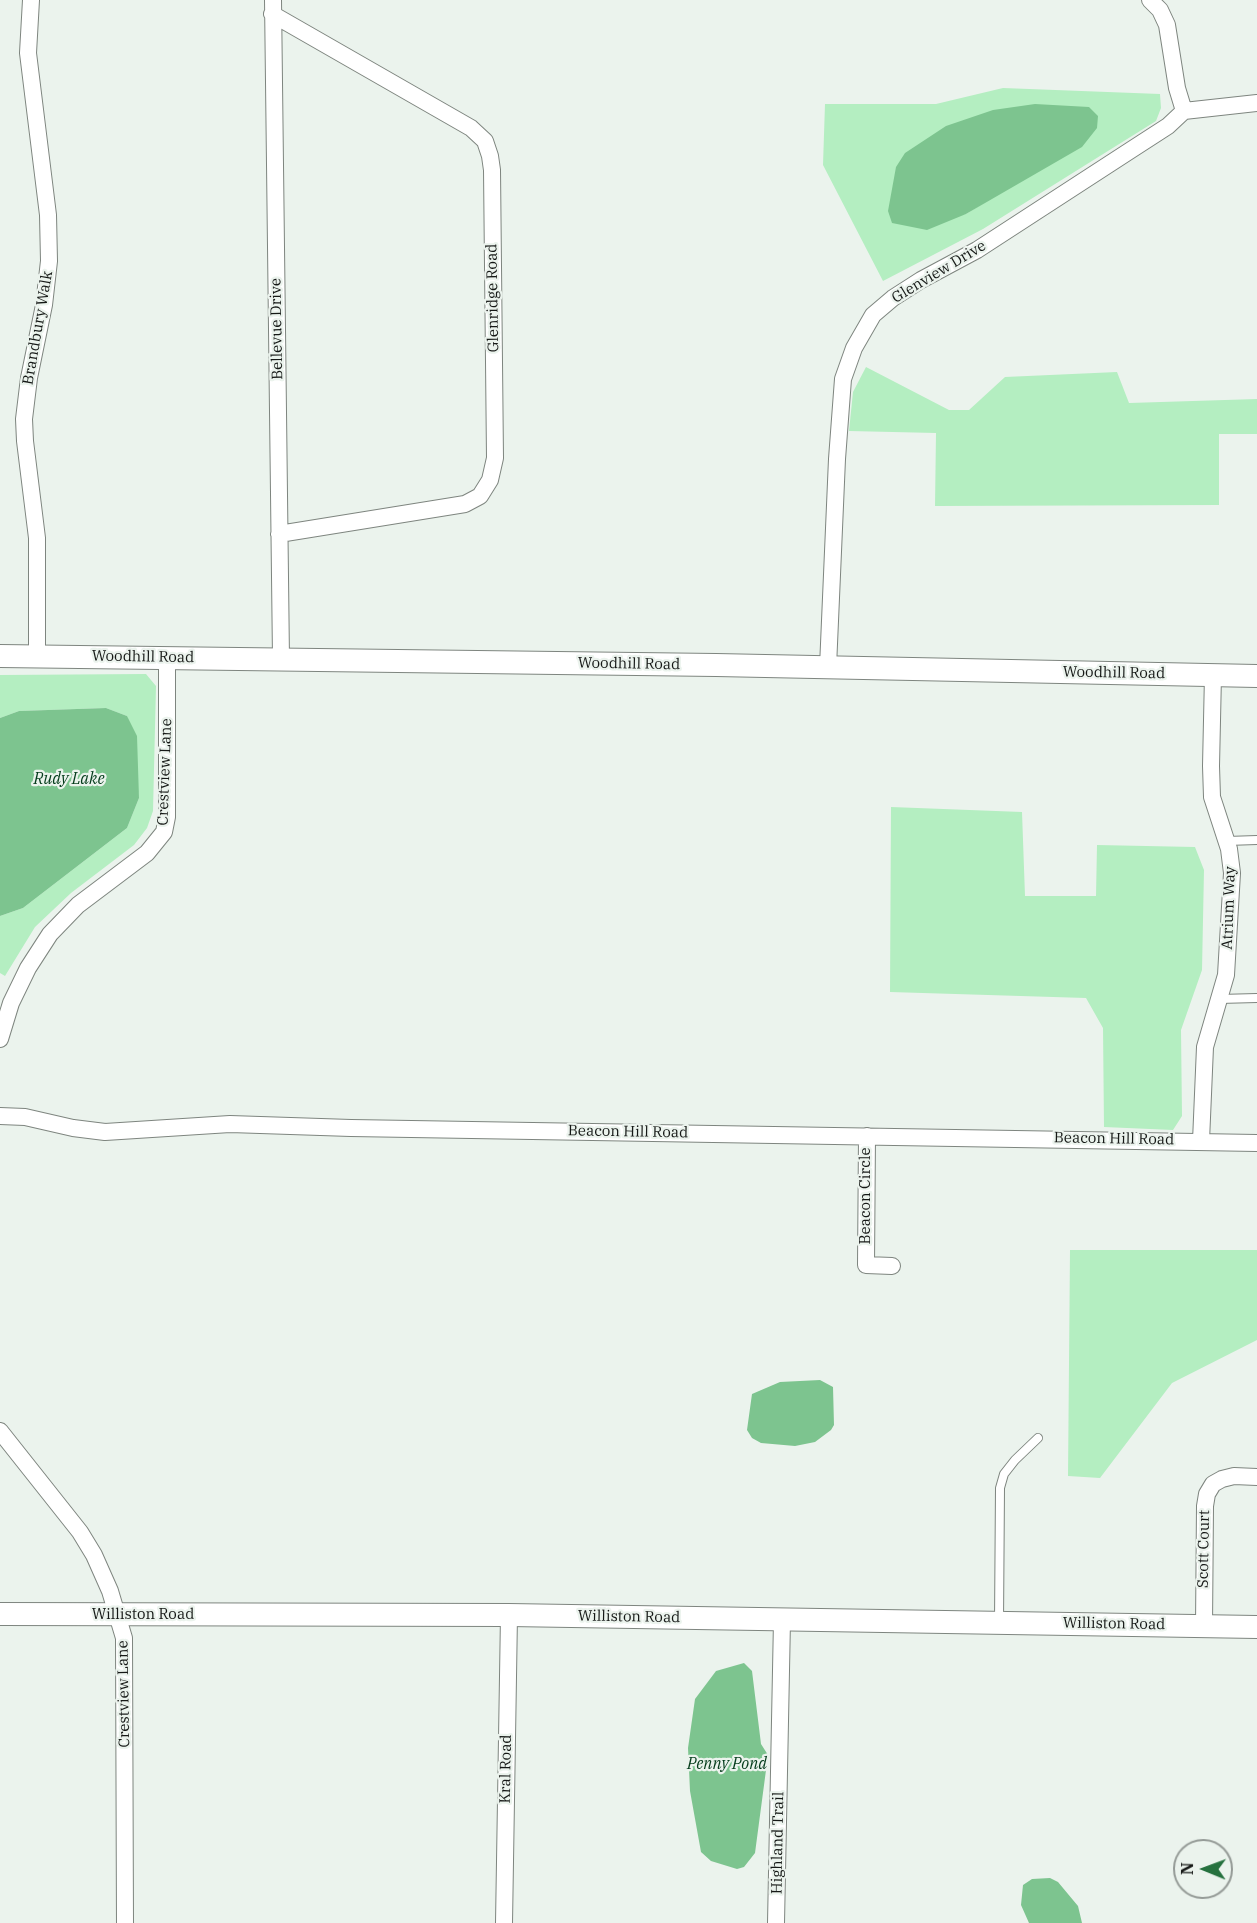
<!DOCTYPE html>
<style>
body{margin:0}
#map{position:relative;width:1257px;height:1923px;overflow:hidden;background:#ebf3ed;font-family:"IBM Plex Serif",serif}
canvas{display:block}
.north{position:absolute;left:1173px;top:1839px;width:60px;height:60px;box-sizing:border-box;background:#ebf3ed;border:2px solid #959b97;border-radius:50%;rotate:271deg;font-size:16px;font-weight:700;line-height:24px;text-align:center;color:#151816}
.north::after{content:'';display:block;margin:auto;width:21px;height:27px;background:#26713f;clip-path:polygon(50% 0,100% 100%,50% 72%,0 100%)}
</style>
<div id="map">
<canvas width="1257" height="1923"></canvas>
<div class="north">N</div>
</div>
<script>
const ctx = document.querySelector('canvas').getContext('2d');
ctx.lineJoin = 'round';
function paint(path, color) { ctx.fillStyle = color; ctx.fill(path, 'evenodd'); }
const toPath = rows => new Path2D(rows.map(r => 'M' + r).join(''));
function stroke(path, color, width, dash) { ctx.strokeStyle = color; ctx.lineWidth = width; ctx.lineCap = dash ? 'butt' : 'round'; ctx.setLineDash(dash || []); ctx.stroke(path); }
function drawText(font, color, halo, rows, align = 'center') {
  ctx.font = font + ' "IBM Plex Serif",serif'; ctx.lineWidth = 4.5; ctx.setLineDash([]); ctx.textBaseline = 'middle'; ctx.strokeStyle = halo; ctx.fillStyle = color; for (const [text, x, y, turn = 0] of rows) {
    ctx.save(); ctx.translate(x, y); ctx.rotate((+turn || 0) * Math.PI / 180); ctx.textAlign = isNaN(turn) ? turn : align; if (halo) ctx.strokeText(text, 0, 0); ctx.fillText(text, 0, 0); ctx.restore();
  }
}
paint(toPath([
 [1003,88,1160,94,1161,108,1156,121,983,229,883,281,823,165,825,104,936,104],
 [987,201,966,214,892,223],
 [866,367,949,410,969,410,1005,377,1117,372,1129,403,1257,399,1257,434,1219,434,1219,505,935,506,936,433,849,431,853,392],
 [146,674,156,686,153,811,147,828,134,845,71,893,35,927,5,976,0,973,0,916,23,908,127,828,139,798,127,716,106,708,19,711,0,718,0,675],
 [891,807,1022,812,1025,896,1096,896,1097,845,1195,847,1204,870,1202,970,1181,1030,1182,1116,1173,1130,1104,1127,1103,1028,1086,998,890,992],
 [1070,1250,1257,1250,1257,1340,1172,1383,1100,1478,1068,1476]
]), '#b4eec1');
paint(toPath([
 [1035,104,1089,107,1098,116,1097,128,1082,147,966,214,927,230,892,223,888,211,896,167,905,153,946,126,993,110],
 [106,708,127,716,137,736,139,798,127,828,23,908,0,916,0,718,19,711],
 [820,1380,833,1387,834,1425,831,1430,815,1442,795,1446,761,1443,752,1438,747,1430,752,1394,780,1382],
 [744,1663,752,1671,761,1744,768,1755,755,1853,744,1867,737,1869,711,1861,701,1852,690,1791,688,1748,695,1699,716,1671],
 [1050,1878,1058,1882,1078,1906,1082,1923,1029,1923,1021,1905,1023,1885,1032,1879]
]), '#7dc48f');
const lane = toPath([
 [1227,841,1257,840],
 [1219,999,1257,998],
 [999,1622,1000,1488,1004,1474,1015,1460,1038,1438]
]);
const street = toPath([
 [31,0,28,53,48,215,49,261,44,305,29,378,24,419,25,441,37,538,37,656],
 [273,0,281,658],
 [1150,0,1160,10,1167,25,1177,88,1184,111],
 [272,14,471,128,485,141,490,156,492,170,495,458,490,480,480,496,465,504,279,534],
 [828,667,837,459,843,379,854,348,873,315,893,298,921,280,977,250,1134,148,1168,126,1184,111,1257,103],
 [0,1039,11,1003,28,968,50,934,78,905,147,853,164,832,167,817,167,657],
 [0,1116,25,1117,73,1128,105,1132,230,1124,351,1128,1257,1143],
 [867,1136,866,1265,892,1266],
 [1201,1141,1205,1047,1226,975,1232,873,1229,849,1212,797,1211,766,1213,675],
 [0,1431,80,1532,94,1555,110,1591,124,1638,125,1923],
 [1204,1626,1205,1506,1207,1494,1213,1484,1222,1479,1234,1476,1257,1477],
 [504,1923,509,1615],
 [776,1923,782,1620]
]);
const secondary = toPath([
 [0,656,716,665,1257,676],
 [0,1614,509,1615,1257,1627]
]);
stroke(lane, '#7e857f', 10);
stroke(street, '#7e857f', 18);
stroke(secondary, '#7e857f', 24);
stroke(lane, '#fff', 8);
stroke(street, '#fff', 16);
stroke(secondary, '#fff', 22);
drawText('15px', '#151816', '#ebf3ed', [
 ["Glenview Drive",939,272,-31],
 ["Glenridge Road",493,298,-91],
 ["Brandbury Walk",38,328,-80],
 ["Bellevue Drive",277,329,-91],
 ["Woodhill Road",143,657,1],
 ["Woodhill Road",629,664,1],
 ["Woodhill Road",1114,673,1],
 ["Crestview Lane",165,772,-88],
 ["Atrium Way",1229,908,-88],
 ["Beacon Hill Road",628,1132,1],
 ["Beacon Hill Road",1114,1139,1],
 ["Beacon Circle",866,1196,-90],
 ["Scott Court",1204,1549,-89],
 ["Williston Road",143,1615],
 ["Williston Road",629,1617,1],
 ["Williston Road",1114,1624,1],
 ["Crestview Lane",124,1694,-91],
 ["Kral Road",506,1769,-89],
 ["Highland Trail",778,1843,-89]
]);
drawText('italic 16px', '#043c1b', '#ebf3ed', [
 ["Rudy Lake",69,779],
 ["Penny Pond",727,1764]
]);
</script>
